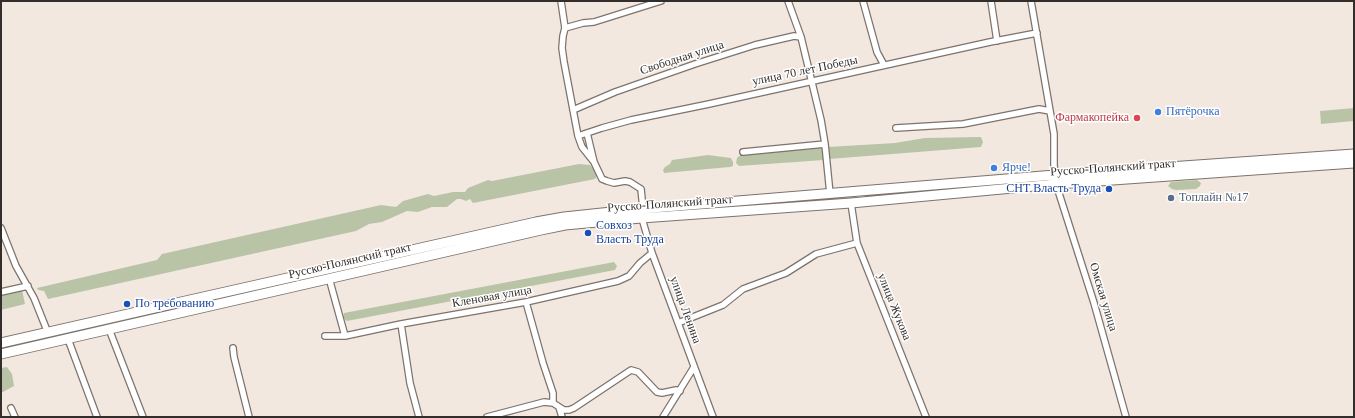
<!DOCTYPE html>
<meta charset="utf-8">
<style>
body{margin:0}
#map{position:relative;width:1355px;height:418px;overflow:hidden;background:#f3e8e0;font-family:"Times New Roman",serif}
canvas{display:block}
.frame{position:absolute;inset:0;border:2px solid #332e2b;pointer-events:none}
</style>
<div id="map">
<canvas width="1355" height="418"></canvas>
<div class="frame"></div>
</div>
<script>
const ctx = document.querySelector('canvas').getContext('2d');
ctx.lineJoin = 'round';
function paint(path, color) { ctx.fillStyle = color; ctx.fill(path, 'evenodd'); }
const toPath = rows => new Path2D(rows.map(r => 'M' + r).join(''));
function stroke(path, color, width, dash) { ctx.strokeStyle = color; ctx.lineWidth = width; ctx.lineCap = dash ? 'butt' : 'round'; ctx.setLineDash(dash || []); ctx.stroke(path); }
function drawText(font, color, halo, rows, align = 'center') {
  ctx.font = font + ' "Times New Roman",serif'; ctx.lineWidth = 3; ctx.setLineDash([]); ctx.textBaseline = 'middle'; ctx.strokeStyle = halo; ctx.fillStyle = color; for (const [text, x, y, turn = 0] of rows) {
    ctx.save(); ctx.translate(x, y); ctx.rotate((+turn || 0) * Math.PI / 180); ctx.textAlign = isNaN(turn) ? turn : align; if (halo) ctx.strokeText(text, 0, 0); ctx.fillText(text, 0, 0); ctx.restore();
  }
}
paint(toPath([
 [1354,108,1354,121,1321,124,1320,111],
 [981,137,983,142,981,147,829,159,828,147,895,143,925,138],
 [823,147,824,160,739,166,736,163,737,158,739,156,791,149],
 [708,155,731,158,733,162,733,166,730,167,664,173,663,170,665,167,670,164,672,160],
 [579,164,590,165,596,171,597,176,595,179,473,203,470,199,466,201,461,199,457,199,447,207,432,207,418,212,407,211,382,222,369,224,356,231,48,299,44,291,38,290,37,288,157,260,162,254,381,205,396,207,403,201,428,194,434,196,453,192,465,192,468,188,488,180,492,181],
 [1197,180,1201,183,1200,186,1196,189,1176,190,1172,189,1168,186,1171,182],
 [614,262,617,266,615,270,347,321,343,318,344,313],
 [22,290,25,304,1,310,1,295],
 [7,367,12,374,14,386,1,393,1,368]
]), '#b9c4a7');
const minor = toPath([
 [561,1,565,28,563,36,562,48,564,62,578,136,582,147,594,162,602,179,607,181,614,183,625,181,630,182,641,189,643,209],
 [788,1,801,37,821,120,825,144,830,194],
 [863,1,877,52,884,65],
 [991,1,997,41],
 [1031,1,1054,134,1054,165,1056,184,1094,303,1126,417],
 [565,28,583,23,594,22,661,1],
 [573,110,615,92,695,64,755,45,794,36,801,37],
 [896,128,963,124,1039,109,1050,111],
 [587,133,594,162],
 [578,136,602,128,631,120,709,104,990,42,1037,33],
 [743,152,825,144],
 [851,203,857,243,926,417],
 [641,215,652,253,713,417],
 [1,228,16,266,34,298,48,333],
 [329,278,345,336],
 [1,292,28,286],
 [526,302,543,363,553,393,553,403],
 [678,323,723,305,743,289,786,273,816,254,857,243],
 [401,324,410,383,419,417],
 [109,329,143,417],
 [325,336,345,336,401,324,526,302,618,281,629,276,640,263,652,253],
 [68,339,97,417],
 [233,348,234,357,249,417],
 [559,407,562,417],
 [11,408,15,417],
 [487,417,544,402,553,403,564,410,569,410,574,408,631,370,638,372,657,392,662,393,676,390,680,391],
 [663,417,694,367]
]);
const primary = toPath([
 [1,343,150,309,536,222,564,217,640,209,1055,175,1354,154],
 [1,354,541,230,565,225,641,218,851,203,1056,184,1354,163]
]);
stroke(minor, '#7d736c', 8);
stroke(primary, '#7d736c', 11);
stroke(minor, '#fff', 5.5);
stroke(primary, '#fff', 9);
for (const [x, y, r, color] of [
 [1158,112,4,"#3f7fe0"],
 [1137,118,4,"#e0444e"],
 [994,168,4,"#3f7fe0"],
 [1109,189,4,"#1a4fb4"],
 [1171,198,4,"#5c6f8a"],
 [588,233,4,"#1a4fb4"],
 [127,304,4,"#1a4fb4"]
]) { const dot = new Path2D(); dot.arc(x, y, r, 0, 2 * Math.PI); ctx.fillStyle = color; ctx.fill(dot); stroke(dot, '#fff', 1.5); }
drawText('12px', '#332e2b', '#fff', [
 ["Свободная улица",682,58,-18],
 ["улица 70 лет Победы",805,71,-12],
 ["Русско-Полянский тракт",1113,168,-4],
 ["Русско-Полянский тракт",670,204,-4],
 ["Русско-Полянский тракт",350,261,-13],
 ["Кленовая улица",492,297,-10],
 ["Омская улица",1103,297,73],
 ["улица Жукова",894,307,68],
 ["улица Ленина",685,310,70]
]);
drawText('12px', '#366cbe', '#fff', [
 ["Пятёрочка",1166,112],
 ["Ярче!",1002,168]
], 'left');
drawText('12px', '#be3a42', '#fff', [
 ["Фармакопейка",1129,118]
], 'right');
drawText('12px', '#164399', '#fff', [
 ["СНТ Власть Труда",1101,189,"right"],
 ["Совхоз",596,226],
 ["Власть Труда",596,240],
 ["По требованию",135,304]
], 'left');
drawText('12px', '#4e5e75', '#fff', [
 ["Топлайн №17",1179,198]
], 'left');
</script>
